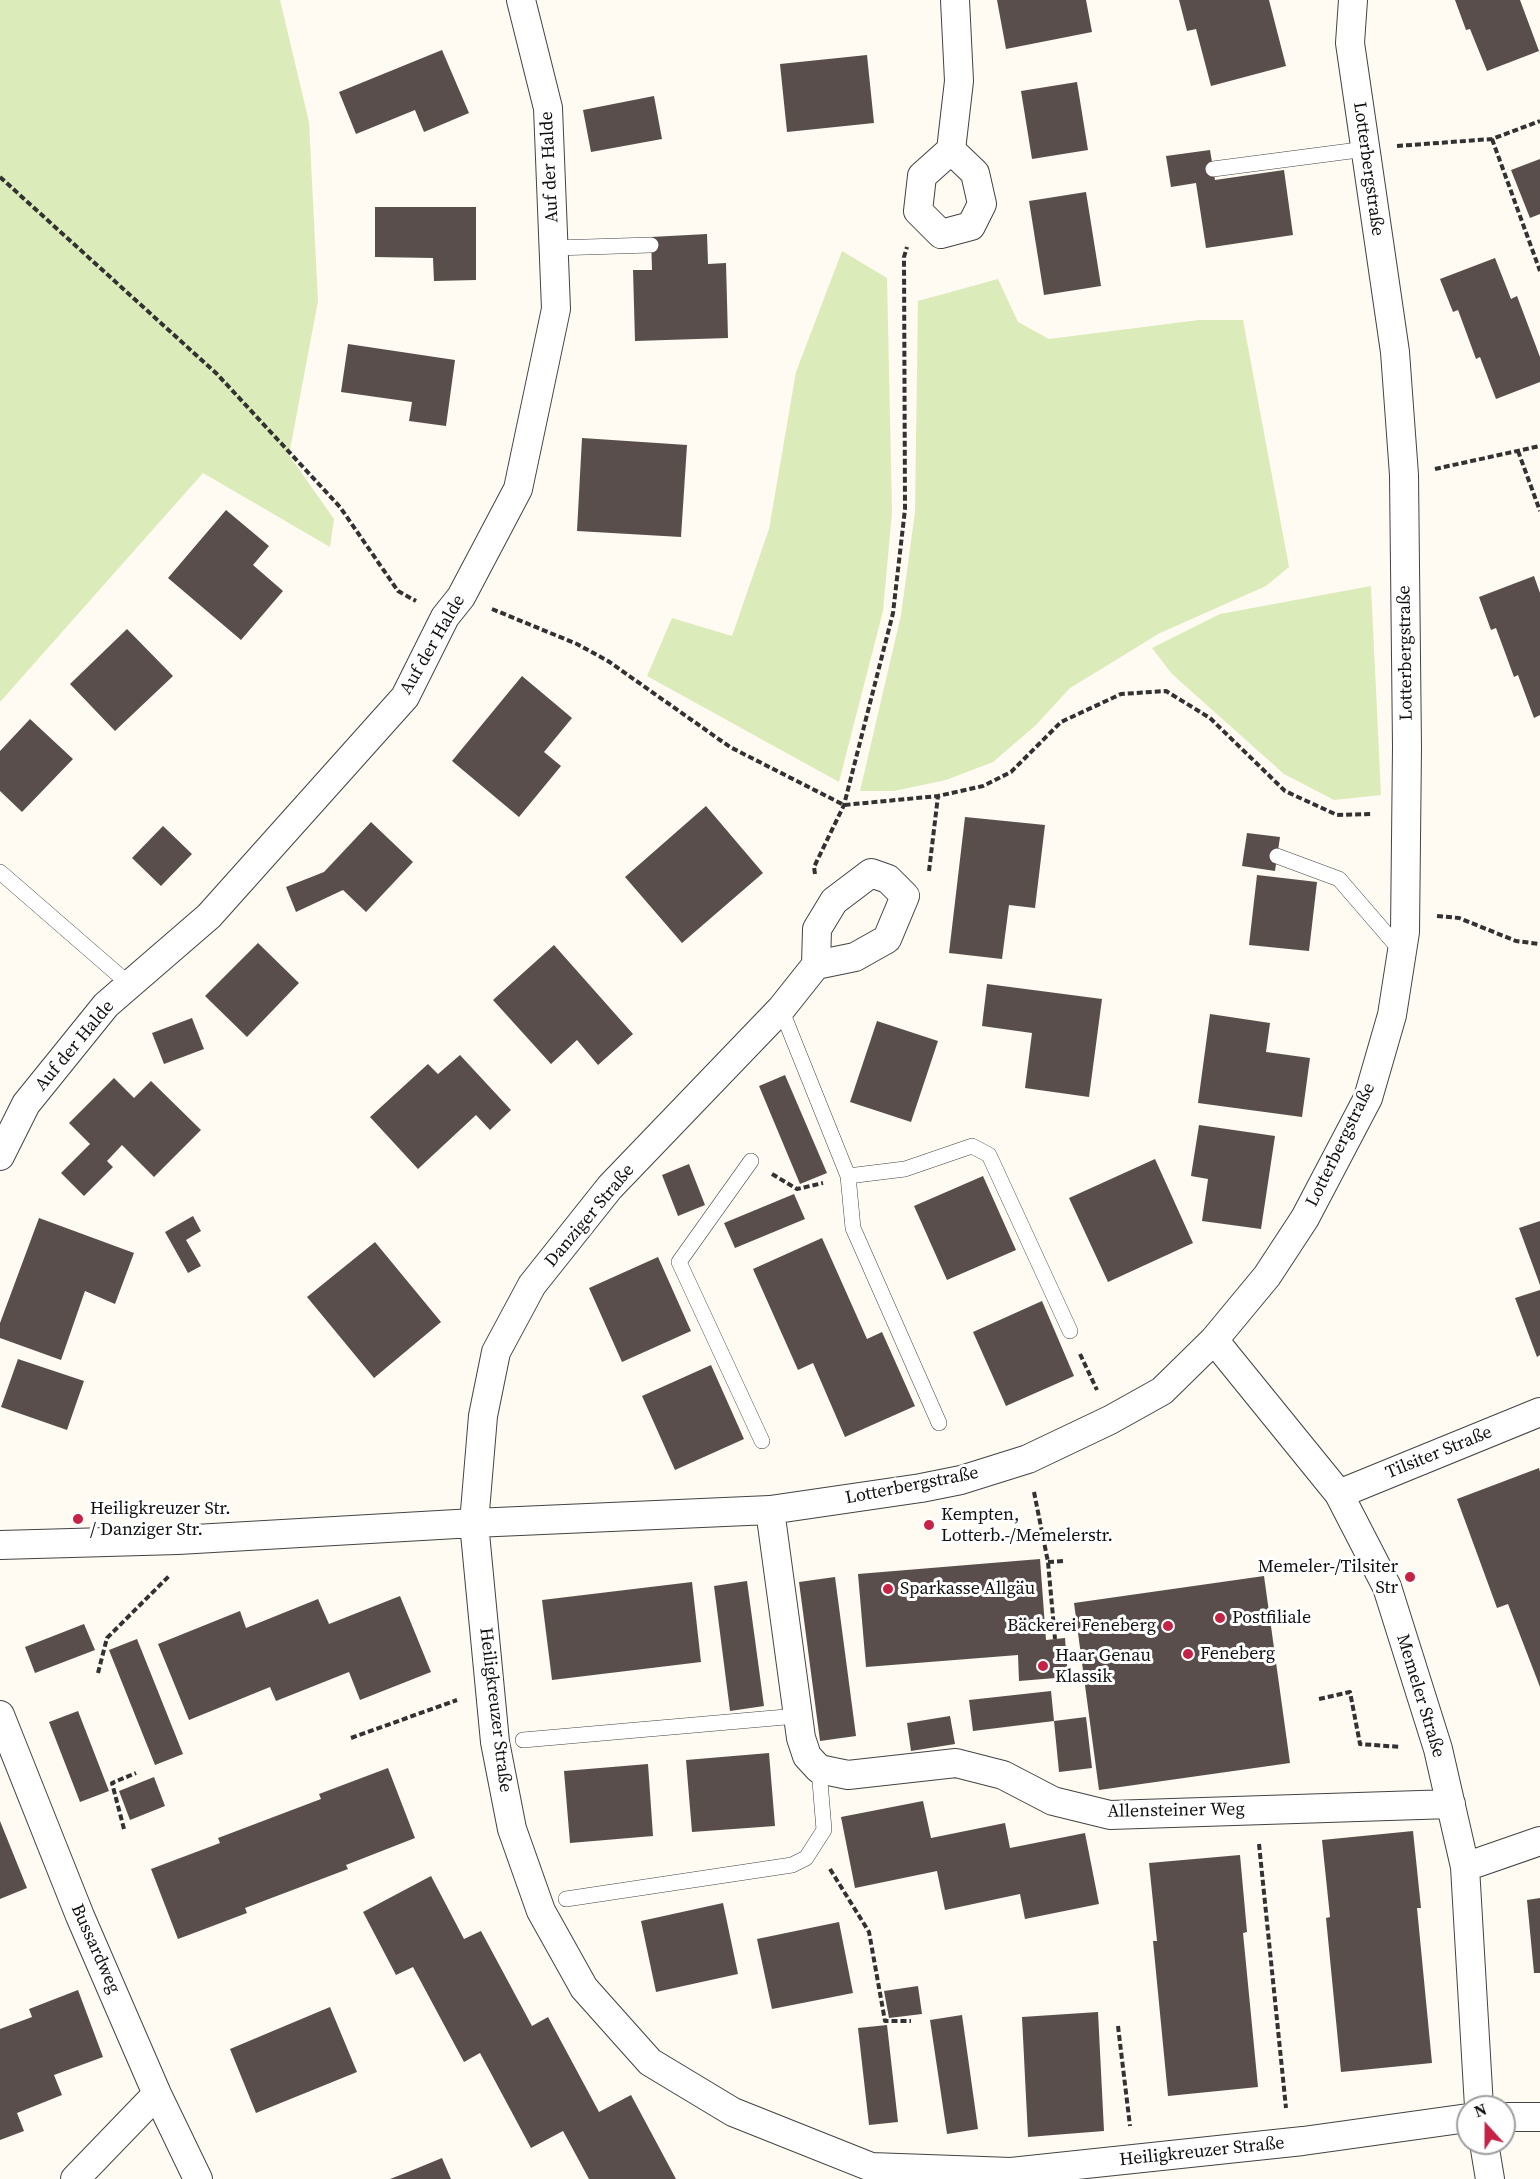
<!DOCTYPE html>
<meta charset="utf-8">
<style>
body{margin:0}
#map{position:relative;width:1540px;height:2179px;overflow:hidden;background:#fffaf2;font-family:"Source Serif 4",serif}
canvas{display:block}
.north{position:absolute;left:1456px;top:2095px;width:60px;height:60px;box-sizing:border-box;background:#fff;border:2px solid #9f9f9f;border-radius:50%;rotate:339deg;font-size:16px;font-weight:700;line-height:24px;text-align:center;color:#101010}
.north::after{content:'';display:block;margin:auto;width:21px;height:27px;background:#c52246;clip-path:polygon(50% 0,100% 100%,50% 72%,0 100%)}
</style>
<div id="map">
<canvas width="1540" height="2179"></canvas>
<div class="north">N</div>
</div>
<script>
const ctx = document.querySelector('canvas').getContext('2d');
ctx.lineJoin = 'round';
function paint(path, color) { ctx.fillStyle = color; ctx.fill(path, 'evenodd'); }
const toPath = rows => new Path2D(rows.map(r => 'M' + r).join(''));
function stroke(path, color, width, dash) { ctx.strokeStyle = color; ctx.lineWidth = width; ctx.lineCap = dash ? 'butt' : 'round'; ctx.setLineDash(dash || []); ctx.stroke(path); }
function drawText(font, color, halo, rows, align = 'center') {
  ctx.font = font + ' "Source Serif 4",serif'; ctx.lineWidth = 6; ctx.setLineDash([]); ctx.textBaseline = 'middle'; ctx.strokeStyle = halo; ctx.fillStyle = color; for (const [text, x, y, turn = 0] of rows) {
    ctx.save(); ctx.translate(x, y); ctx.rotate((+turn || 0) * Math.PI / 180); ctx.textAlign = isNaN(turn) ? turn : align; if (halo) ctx.strokeText(text, 0, 0); ctx.fillText(text, 0, 0); ctx.restore();
  }
}
paint(toPath([
 [0,0,280,0,309,122,318,301,289,455,334,519,330,547,203,473,0,702],
 [842,251,887,278,892,512,883,611,839,782,647,676,672,618,732,636,769,529,796,372],
 [998,279,1018,322,1049,339,1199,320,1243,320,1289,567,1266,586,1160,633,1070,688,1036,725,993,762,946,780,894,791,860,791,901,615,915,512,918,301],
 [1371,586,1381,795,1334,800,1284,774,1172,674,1152,648,1220,614]
]), '#dcebba');
paint(toPath([
 [997,0,1086,0,1092,32,1006,49],
 [1179,0,1269,0,1286,66,1211,86,1196,29,1187,31],
 [1455,0,1520,0,1539,51,1487,71,1470,29,1466,30],
 [442,50,469,113,424,132,415,110,356,134,339,92],
 [867,55,874,123,787,132,780,64],
 [1077,82,1088,150,1032,159,1021,91],
 [654,96,662,139,591,152,583,110],
 [1210,150,1215,180,1284,170,1293,235,1206,248,1196,183,1171,187,1166,156],
 [1540,159,1540,214,1530,218,1511,170],
 [1086,192,1101,286,1044,295,1029,201],
 [375,207,476,207,476,280,434,281,433,258,375,257],
 [707,234,708,264,726,263,728,338,635,341,633,270,652,270,651,237],
 [1495,258,1511,299,1517,296,1540,357,1540,382,1496,399,1480,357,1476,359,1458,310,1453,312,1440,279],
 [348,344,455,360,446,426,409,421,412,402,341,392],
 [582,438,687,445,681,537,577,531],
 [226,510,269,546,253,565,283,591,241,640,168,578],
 [1534,576,1540,593,1540,715,1534,718,1518,675,1514,677,1496,628,1491,630,1479,597],
 [127,629,173,676,115,731,70,684],
 [522,676,572,718,544,752,561,766,519,817,452,761],
 [30,719,73,759,22,812,0,791,0,751],
 [706,806,763,873,682,943,625,877],
 [965,817,1045,825,1035,908,1009,905,1002,959,949,953],
 [371,822,413,862,366,912,343,890,296,912,286,887,324,872],
 [163,826,192,854,161,886,132,858],
 [1247,833,1280,837,1275,871,1242,866],
 [1257,875,1317,882,1309,951,1249,945],
 [258,943,299,983,247,1037,205,996],
 [554,945,633,1034,598,1065,577,1040,551,1064,493,1000],
 [987,984,1102,999,1089,1097,1025,1088,1032,1033,982,1026],
 [1210,1014,1270,1023,1266,1052,1310,1058,1302,1117,1198,1103],
 [192,1018,204,1049,164,1064,152,1033],
 [877,1021,938,1041,911,1122,850,1102],
 [460,1055,511,1110,490,1130,476,1115,418,1169,370,1117,428,1064,438,1074],
 [785,1075,827,1173,800,1184,759,1086],
 [114,1078,134,1098,151,1081,201,1130,154,1177,122,1145,107,1161,113,1167,84,1196,61,1173,90,1144,69,1123],
 [1199,1125,1275,1136,1261,1229,1202,1221,1208,1179,1191,1176],
 [1155,1159,1193,1243,1108,1282,1069,1198],
 [689,1164,705,1205,678,1216,662,1175],
 [983,1176,1016,1250,947,1280,914,1206],
 [794,1194,805,1219,735,1248,724,1223],
 [193,1216,201,1231,186,1240,201,1266,188,1273,165,1232],
 [39,1218,134,1253,115,1304,85,1291,61,1360,0,1338,0,1323],
 [1540,1221,1540,1285,1519,1228],
 [822,1238,867,1339,882,1332,915,1406,845,1437,813,1363,798,1370,753,1269],
 [375,1242,441,1322,374,1378,307,1297],
 [658,1257,691,1331,622,1362,589,1288],
 [1540,1290,1540,1355,1537,1357,1515,1298],
 [1042,1301,1074,1376,1006,1406,973,1332],
 [18,1359,84,1381,67,1430,1,1407],
 [711,1365,744,1439,675,1470,642,1396],
 [1539,1468,1540,1472,1540,1687,1508,1604,1497,1608,1457,1499],
 [1040,1559,1046,1640,1065,1638,1068,1677,1019,1681,1018,1655,866,1667,858,1574],
 [1264,1576,1290,1763,1099,1790,1074,1603],
 [835,1577,856,1736,820,1741,799,1582],
 [747,1581,764,1706,730,1711,714,1586],
 [692,1582,701,1662,552,1680,542,1600],
 [400,1596,431,1672,360,1700,349,1672,276,1701,270,1687,189,1720,158,1644,240,1611,246,1628,318,1599,329,1624],
 [84,1624,95,1650,35,1673,25,1647],
 [137,1639,183,1754,155,1765,109,1650],
 [1051,1691,1054,1721,973,1731,969,1700],
 [78,1711,109,1791,80,1802,49,1722],
 [950,1716,955,1744,911,1751,907,1723],
 [1086,1717,1092,1768,1059,1772,1054,1721],
 [769,1753,775,1826,692,1832,686,1760],
 [648,1764,653,1836,570,1843,564,1771],
 [388,1768,415,1838,346,1865,348,1869,245,1908,247,1913,178,1939,151,1869,220,1843,218,1838,321,1799,319,1794],
 [154,1777,165,1806,130,1820,119,1791],
 [923,1801,931,1838,1005,1823,1010,1848,1085,1833,1099,1904,1025,1919,1020,1894,945,1910,937,1871,855,1888,841,1817],
 [0,1821,27,1888,0,1899],
 [1413,1831,1421,1908,1417,1908,1432,2063,1341,2072,1326,1918,1330,1917,1322,1840],
 [1240,1855,1247,1932,1243,1933,1258,2087,1168,2096,1153,1941,1157,1941,1149,1863],
 [431,1876,464,1939,481,1931,532,2026,548,2017,599,2112,631,2095,676,2179,589,2179,563,2131,531,2148,480,2053,464,2062,413,1967,396,1975,363,1912],
 [1540,1898,1540,1973,1534,1973,1527,1900],
 [723,1903,738,1974,656,1992,641,1921],
 [839,1922,853,1993,772,2009,757,1939],
 [918,1986,922,2014,889,2018,884,1991],
 [78,1990,103,2057,54,2075,62,2095,17,2113,24,2131,0,2140,0,2029,32,2017,29,2009],
 [330,2007,357,2072,256,2113,230,2049],
 [1098,2012,1104,2131,1028,2137,1022,2017],
 [962,2015,978,2129,947,2134,930,2020],
 [887,2025,898,2122,869,2125,858,2028],
 [442,2158,451,2179,390,2179,408,2172]
]), '#594e4b');
const service = toPath([
 [1213,169,1366,149],
 [554,248,651,245],
 [1277,856,1339,879,1402,952],
 [0,872,129,984],
 [781,1009,848,1176,853,1228,939,1423],
 [751,1161,679,1262,762,1441],
 [848,1176,905,1169,972,1146,989,1155,1070,1331],
 [523,1740,797,1716],
 [566,1899,792,1865,806,1858,824,1830,819,1769]
]);
const minor = toPath([
 [951,150,975,173,982,204,971,226,941,234,918,211,922,176,951,150,959,81,955,0],
 [816,965,817,929,834,901,871,873,888,879,905,896,887,939,855,957,816,965,781,1009,610,1187,532,1285,496,1352,483,1416,474,1523,495,1742,512,1829,541,1911,584,1988,650,2062,733,2112,871,2167,1011,2172,1303,2141,1468,2118],
 [0,1156,26,1104,106,1005,209,916,405,697,445,617,461,597,518,489,556,309,548,108,521,0],
 [1214,1340,1339,1494,1387,1587,1438,1749,1465,1867,1479,2107],
 [1339,1494,1540,1412],
 [770,1510,801,1738,807,1756,819,1769,848,1775,956,1763,1003,1775,1053,1801,1110,1815,1451,1804],
 [0,1545,178,1540,474,1523,770,1510,921,1488,961,1480,1028,1459,1110,1420,1162,1391,1214,1340,1267,1276,1305,1218,1368,1098,1392,1015,1405,932,1407,747,1404,475,1395,352,1350,43,1353,0],
 [0,1715,80,1916,157,2094,198,2179],
 [1465,1867,1540,1841],
 [1504,2117,1540,2117],
 [1484,2143,1490,2179],
 [75,2179,157,2094]
]);
stroke(service, '#434343', 16);
stroke(minor, '#434343', 30);
stroke(toPath([
 [1492,139,1540,271],
 [1397,146,1492,139,1540,121],
 [0,177,217,374,340,507,398,591,416,601],
 [1518,451,1540,511],
 [1435,469,1540,446],
 [492,609,577,644,608,661,730,747,844,805,938,796,983,786,1011,772,1061,722,1121,694,1166,691,1210,718,1285,791,1337,815,1372,814],
 [929,871,938,796],
 [815,874,814,867,844,805,893,613,905,509,904,257,907,247],
 [1437,916,1459,918,1516,941,1540,944],
 [772,1174,797,1189,823,1183],
 [1080,1354,1097,1390],
 [1034,1492,1048,1562,1055,1639],
 [1048,1562,1065,1561],
 [98,1673,107,1638,170,1575],
 [1319,1699,1350,1692,1360,1744,1401,1747],
 [351,1738,457,1700],
 [124,1829,112,1783,136,1773],
 [1259,1844,1286,2108],
 [830,1869,869,1932,885,2021,911,2021],
 [1118,2026,1130,2126]
]), '#323232', 4, [6, 3]);
stroke(service, '#fff', 15);
stroke(minor, '#fff', 28);
for (const [x, y, r, color] of [
 [78,1519,6,"#c52246"],
 [929,1525,6,"#c52246"],
 [1410,1577,6,"#c52246"],
 [888,1589,6,"#c52246"],
 [1220,1618,6,"#c52246"],
 [1168,1626,6,"#c52246"],
 [1188,1654,6,"#c52246"],
 [1043,1666,6,"#c52246"]
]) { const dot = new Path2D(); dot.arc(x, y, r, 0, 2 * Math.PI); ctx.fillStyle = color; ctx.fill(dot); stroke(dot, '#fff', 2); }
drawText('18px', '#101010', '#fff', [
 ["Auf der Halde",550,167,-93],
 ["Lotterbergstraße",1368,169,82],
 ["Auf der Halde",433,645,-60],
 ["Lotterbergstraße",1406,653,-91],
 ["Auf der Halde",75,1046,-50],
 ["Lotterbergstraße",1341,1145,-64],
 ["Danziger Straße",590,1216,-50],
 ["Tilsiter Straße",1439,1453,-22],
 ["Lotterbergstraße",912,1486,-11],
 ["Memeler Straße",1420,1696,73],
 ["Heiligkreuzer Straße",495,1710,83],
 ["Allensteiner Weg",1176,1811,-1],
 ["Bussardweg",95,1949,66],
 ["Heiligkreuzer Straße",1202,2152,-6]
]);
drawText('18px', '#101010', '#fff', [
 ["Heiligkreuzer Str.",90,1509],
 ["/ Danziger Str.",90,1530],
 ["Kempten,",941,1515],
 ["Lotterb.-/Memelerstr.",941,1536],
 ["Memeler-/Tilsiter",1398,1567,"right"],
 ["Str",1398,1588,"right"],
 ["Sparkasse Allgäu",900,1589],
 ["Postfiliale",1232,1618],
 ["Bäckerei Feneberg",1156,1626,"right"],
 ["Feneberg",1200,1654],
 ["Haar Genau",1055,1656],
 ["Klassik",1055,1677]
], 'left');
</script>
